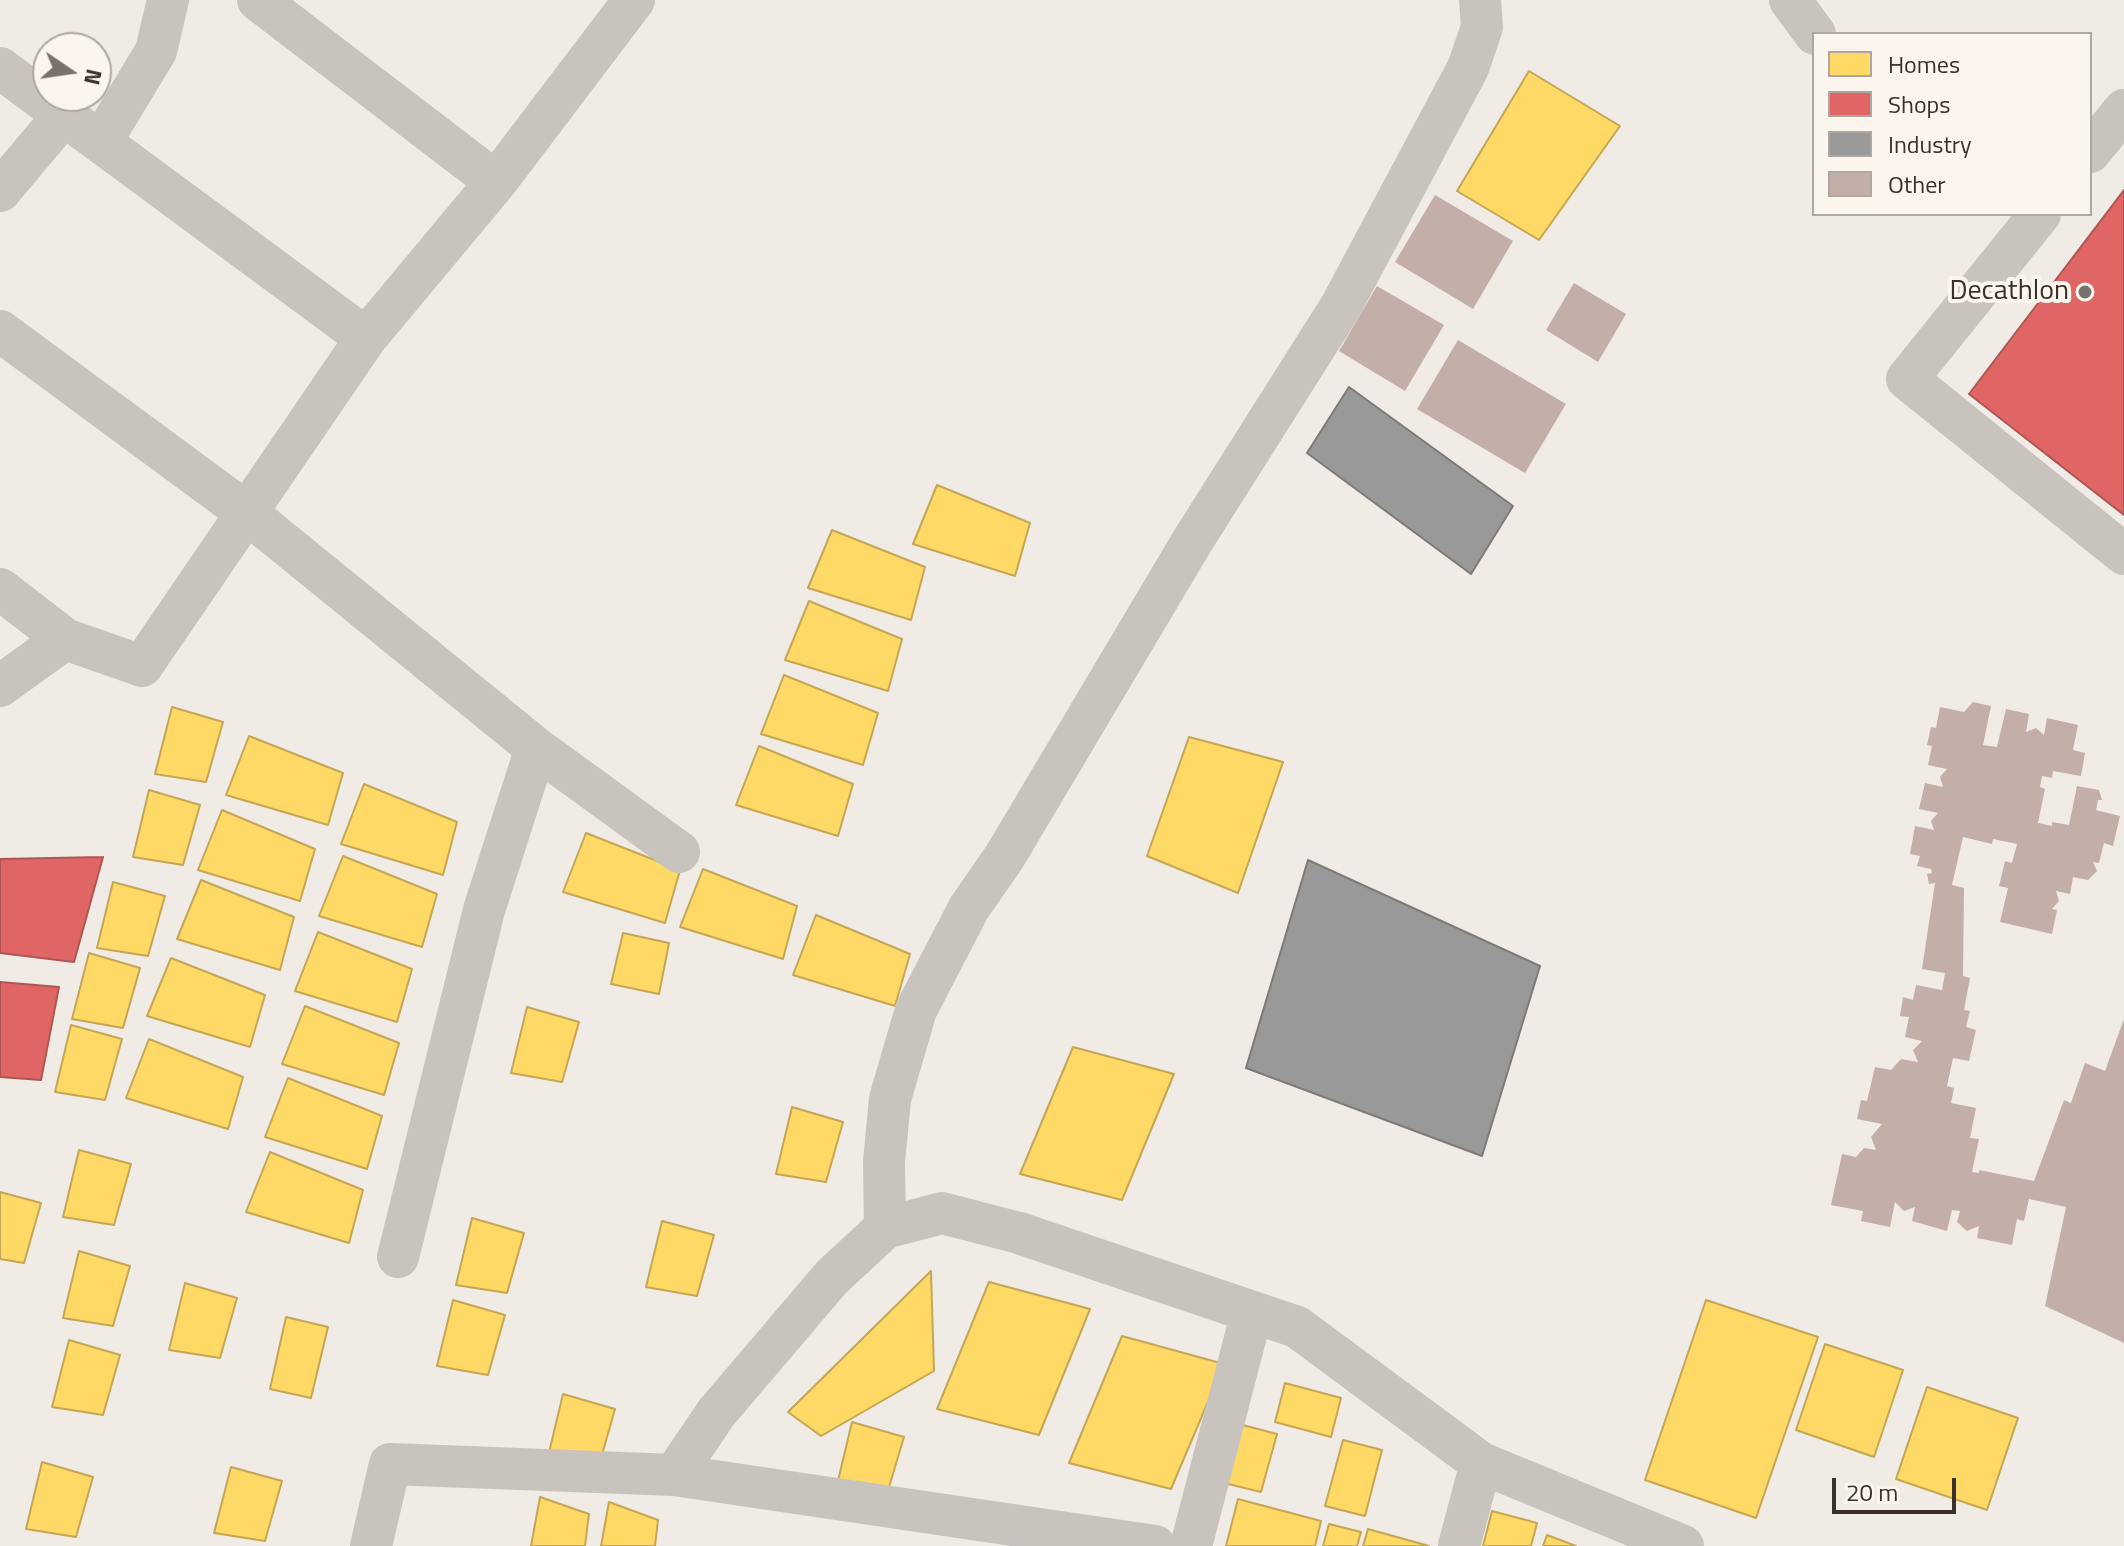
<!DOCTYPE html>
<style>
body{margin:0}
#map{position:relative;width:2124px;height:1546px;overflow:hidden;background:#f0ebe5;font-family:"Titillium Web",sans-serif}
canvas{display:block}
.legend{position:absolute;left:1812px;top:32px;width:280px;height:184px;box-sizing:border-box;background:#fbf5ee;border:2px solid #aea6a0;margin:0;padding:10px 14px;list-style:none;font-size:24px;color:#3b302b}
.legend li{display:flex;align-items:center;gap:16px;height:40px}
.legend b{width:40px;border:2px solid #aea6a0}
.north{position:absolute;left:32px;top:32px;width:80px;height:80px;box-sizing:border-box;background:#fbf5ee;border:2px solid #aea6a0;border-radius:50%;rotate:103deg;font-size:22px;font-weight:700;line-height:32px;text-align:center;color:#3b302b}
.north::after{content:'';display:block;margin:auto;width:28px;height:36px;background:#7a716c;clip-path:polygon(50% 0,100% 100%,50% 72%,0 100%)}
.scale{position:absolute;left:1832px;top:1478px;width:124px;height:36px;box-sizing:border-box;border:4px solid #3b302b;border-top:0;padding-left:10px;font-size:24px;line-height:28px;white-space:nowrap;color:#3b302b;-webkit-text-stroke:6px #fbf5ee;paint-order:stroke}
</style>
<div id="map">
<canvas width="2124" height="1546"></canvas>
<ul class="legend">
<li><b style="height:22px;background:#ffd966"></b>Homes</li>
<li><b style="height:22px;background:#e06666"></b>Shops</li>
<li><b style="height:22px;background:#999"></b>Industry</li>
<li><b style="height:22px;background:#c3afa7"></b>Other</li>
</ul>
<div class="north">N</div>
<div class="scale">20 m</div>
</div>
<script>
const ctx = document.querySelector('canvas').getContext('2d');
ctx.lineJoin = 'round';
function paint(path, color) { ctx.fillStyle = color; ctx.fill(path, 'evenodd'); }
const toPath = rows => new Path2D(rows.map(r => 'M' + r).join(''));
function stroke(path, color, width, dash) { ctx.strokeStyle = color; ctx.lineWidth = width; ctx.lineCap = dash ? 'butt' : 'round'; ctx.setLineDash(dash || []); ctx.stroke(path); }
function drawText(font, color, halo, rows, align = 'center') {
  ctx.font = font + ' "Titillium Web",sans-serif'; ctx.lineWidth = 8; ctx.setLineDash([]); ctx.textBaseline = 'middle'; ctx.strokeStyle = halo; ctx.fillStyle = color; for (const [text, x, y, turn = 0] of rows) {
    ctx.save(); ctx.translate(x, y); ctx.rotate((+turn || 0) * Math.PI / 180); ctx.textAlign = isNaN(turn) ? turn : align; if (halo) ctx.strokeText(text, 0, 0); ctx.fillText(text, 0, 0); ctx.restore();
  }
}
const homes = toPath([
 [1529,71,1620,126,1539,240,1457,191,1529,71],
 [937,485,1030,523,1015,576,913,544,937,485],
 [832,530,925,567,911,620,808,588,832,530],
 [809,601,902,639,888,691,785,660,809,601],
 [784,675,878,713,863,765,761,734,784,675],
 [172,707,223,722,206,782,155,774,172,707],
 [249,736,343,773,328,825,226,795,249,736],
 [1189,737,1283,762,1238,893,1147,856,1189,737],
 [759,746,853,784,838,836,736,805,759,746],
 [364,784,457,822,443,875,341,844,364,784],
 [149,790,200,805,183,865,133,857,149,790],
 [222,810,315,849,300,901,198,870,222,810],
 [586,833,680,870,665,923,563,892,586,833],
 [343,856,437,894,422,947,319,916,343,856],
 [703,869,797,906,783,959,680,927,703,869],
 [201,880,294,917,280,970,177,939,201,880],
 [113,882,165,896,148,956,97,948,113,882],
 [816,915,910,954,895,1006,793,975,816,915],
 [318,932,412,969,397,1022,295,991,318,932],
 [623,933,669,943,659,994,611,984,623,933],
 [89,953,140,968,123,1028,72,1019,89,953],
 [171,958,265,995,250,1047,147,1016,171,958],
 [305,1006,399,1043,384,1095,282,1064,305,1006],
 [527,1007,579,1022,562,1082,511,1073,527,1007],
 [71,1025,122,1039,105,1100,55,1092,71,1025],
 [149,1039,243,1077,228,1129,126,1098,149,1039],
 [1073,1047,1174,1074,1122,1200,1020,1174,1073,1047],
 [288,1078,382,1116,367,1169,265,1137,288,1078],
 [792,1107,843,1122,826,1182,776,1174,792,1107],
 [79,1150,131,1164,114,1225,63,1217,79,1150],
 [270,1152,363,1190,349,1243,246,1212,270,1152],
 [0,1192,41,1203,24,1263,0,1259,0,1192],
 [472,1218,524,1233,507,1293,456,1285,472,1218],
 [662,1221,714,1235,697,1296,646,1287,662,1221],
 [79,1251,130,1266,113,1326,63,1318,79,1251],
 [931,1271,934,1371,821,1436,788,1412,931,1271],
 [989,1282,1090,1309,1039,1435,937,1409,989,1282],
 [185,1283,237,1298,220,1358,169,1350,185,1283],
 [453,1300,505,1315,488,1375,437,1366,453,1300],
 [1706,1300,1818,1337,1756,1518,1645,1480,1706,1300],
 [286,1317,328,1327,311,1398,270,1389,286,1317],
 [1122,1336,1224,1364,1171,1489,1069,1463,1122,1336],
 [69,1340,120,1355,103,1415,52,1407,69,1340],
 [1825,1344,1903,1370,1874,1457,1796,1430,1825,1344],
 [1285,1383,1341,1398,1331,1437,1275,1422,1285,1383],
 [1927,1387,2018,1418,1987,1510,1896,1479,1927,1387],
 [563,1394,615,1409,598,1469,547,1461,563,1394],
 [852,1422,904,1437,886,1497,836,1489,852,1422],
 [1239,1424,1277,1434,1261,1492,1224,1483,1239,1424],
 [1343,1440,1382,1450,1365,1516,1325,1506,1343,1440],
 [42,1462,93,1477,76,1537,26,1529,42,1462],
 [231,1467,282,1481,265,1541,214,1533,231,1467],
 [540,1497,589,1514,585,1546,531,1546,540,1497],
 [1238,1499,1321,1521,1315,1546,1226,1546,1238,1499],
 [609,1502,658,1520,655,1546,601,1546,609,1502],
 [1492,1511,1537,1523,1531,1546,1483,1546,1492,1511],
 [1329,1524,1361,1532,1357,1546,1323,1546,1329,1524],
 [1368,1529,1429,1546,1363,1546,1368,1529],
 [1547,1535,1576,1546,1543,1546,1547,1535]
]);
paint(homes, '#ffd966');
stroke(homes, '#c4a654', 2);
const shops = toPath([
 [2124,190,2124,515,1969,394,2124,190],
 [103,857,74,962,0,953,0,859,103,857],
 [0,982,59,987,41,1080,0,1077,0,982]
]);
paint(shops, '#e06666');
stroke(shops, '#ae5654', 2);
const industry = toPath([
 [1349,387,1513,506,1471,574,1307,453,1349,387],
 [1308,860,1540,966,1482,1156,1246,1068,1308,860]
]);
paint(industry, '#999');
stroke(industry, '#7d7a78', 2);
paint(toPath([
 [1435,195,1513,241,1473,309,1395,262],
 [1574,283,1626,314,1598,362,1546,330],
 [1377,286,1444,325,1405,391,1339,351],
 [1458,340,1566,404,1525,473,1417,409],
 [1973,702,1991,706,1983,745,1997,747,2006,709,2029,714,2026,732,2036,728,2044,735,2047,718,2078,725,2073,750,2085,753,2081,776,2053,771,2052,778,2042,776,2040,787,2045,789,2038,823,2052,826,2052,822,2069,825,2077,786,2099,790,2102,800,2098,800,2096,810,2120,816,2113,846,2104,843,2099,863,2093,862,2097,871,2088,880,2073,877,2070,894,2056,891,2059,901,2052,909,2057,910,2052,934,2000,922,2008,888,1999,886,2005,861,2012,863,2017,844,1993,839,1992,844,1963,837,1952,885,1964,888,1963,976,1970,978,1964,1010,1970,1011,1966,1027,1976,1030,1969,1061,1953,1058,1947,1086,1954,1088,1951,1103,1976,1108,1970,1138,1979,1139,1972,1172,1979,1173,1979,1170,2034,1181,2064,1100,2071,1103,2085,1063,2105,1071,2124,1019,2124,1343,2045,1306,2066,1207,2029,1199,2024,1221,2017,1219,2012,1245,1977,1238,1979,1226,1967,1231,1957,1222,1960,1211,1952,1210,1947,1231,1912,1221,1915,1207,1904,1211,1895,1202,1890,1227,1861,1221,1863,1211,1831,1205,1842,1154,1856,1157,1864,1148,1876,1150,1871,1137,1882,1124,1857,1119,1861,1100,1867,1101,1875,1067,1891,1070,1901,1059,1918,1062,1913,1050,1922,1041,1905,1037,1909,1017,1900,1016,1903,997,1913,1000,1916,985,1942,990,1945,973,1922,969,1935,883,1929,884,1927,874,1932,873,1931,869,1917,866,1920,856,1910,854,1915,826,1934,830,1931,821,1938,813,1919,809,1925,783,1943,787,1940,777,1947,769,1928,765,1932,746,1927,745,1931,727,1936,728,1940,707,1964,712]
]), '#c3afa7');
stroke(toPath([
 [258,0,496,182],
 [1790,0,1815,34],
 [0,68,366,338],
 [101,142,156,51,168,0],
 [2090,152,2124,110],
 [0,191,64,115],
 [2040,214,1907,379,2124,554],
 [0,331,247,513,536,748,679,852],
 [0,589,65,639,142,666,366,338,496,182,634,0],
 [0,686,65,639],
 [885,1228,884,1162,890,1099,916,1010,969,908,1005,856,1193,540,1341,306,1468,68,1482,27,1480,0],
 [398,1257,484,910,536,748],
 [674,1475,1155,1546],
 [371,1546,390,1464,674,1475,717,1412,832,1277,885,1228,942,1213,1019,1233,1297,1327,1481,1463,1683,1546],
 [1191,1546,1252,1312],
 [1459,1546,1481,1463]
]), '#c9c3be', 42);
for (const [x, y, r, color] of [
 [2085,292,8,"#7a716c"]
]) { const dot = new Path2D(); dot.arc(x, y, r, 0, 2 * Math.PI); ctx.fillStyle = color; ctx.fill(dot); stroke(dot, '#fbf5ee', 3); }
drawText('28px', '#3b302b', '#fbf5ee', [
 ["Decathlon",2069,292]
], 'right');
</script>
